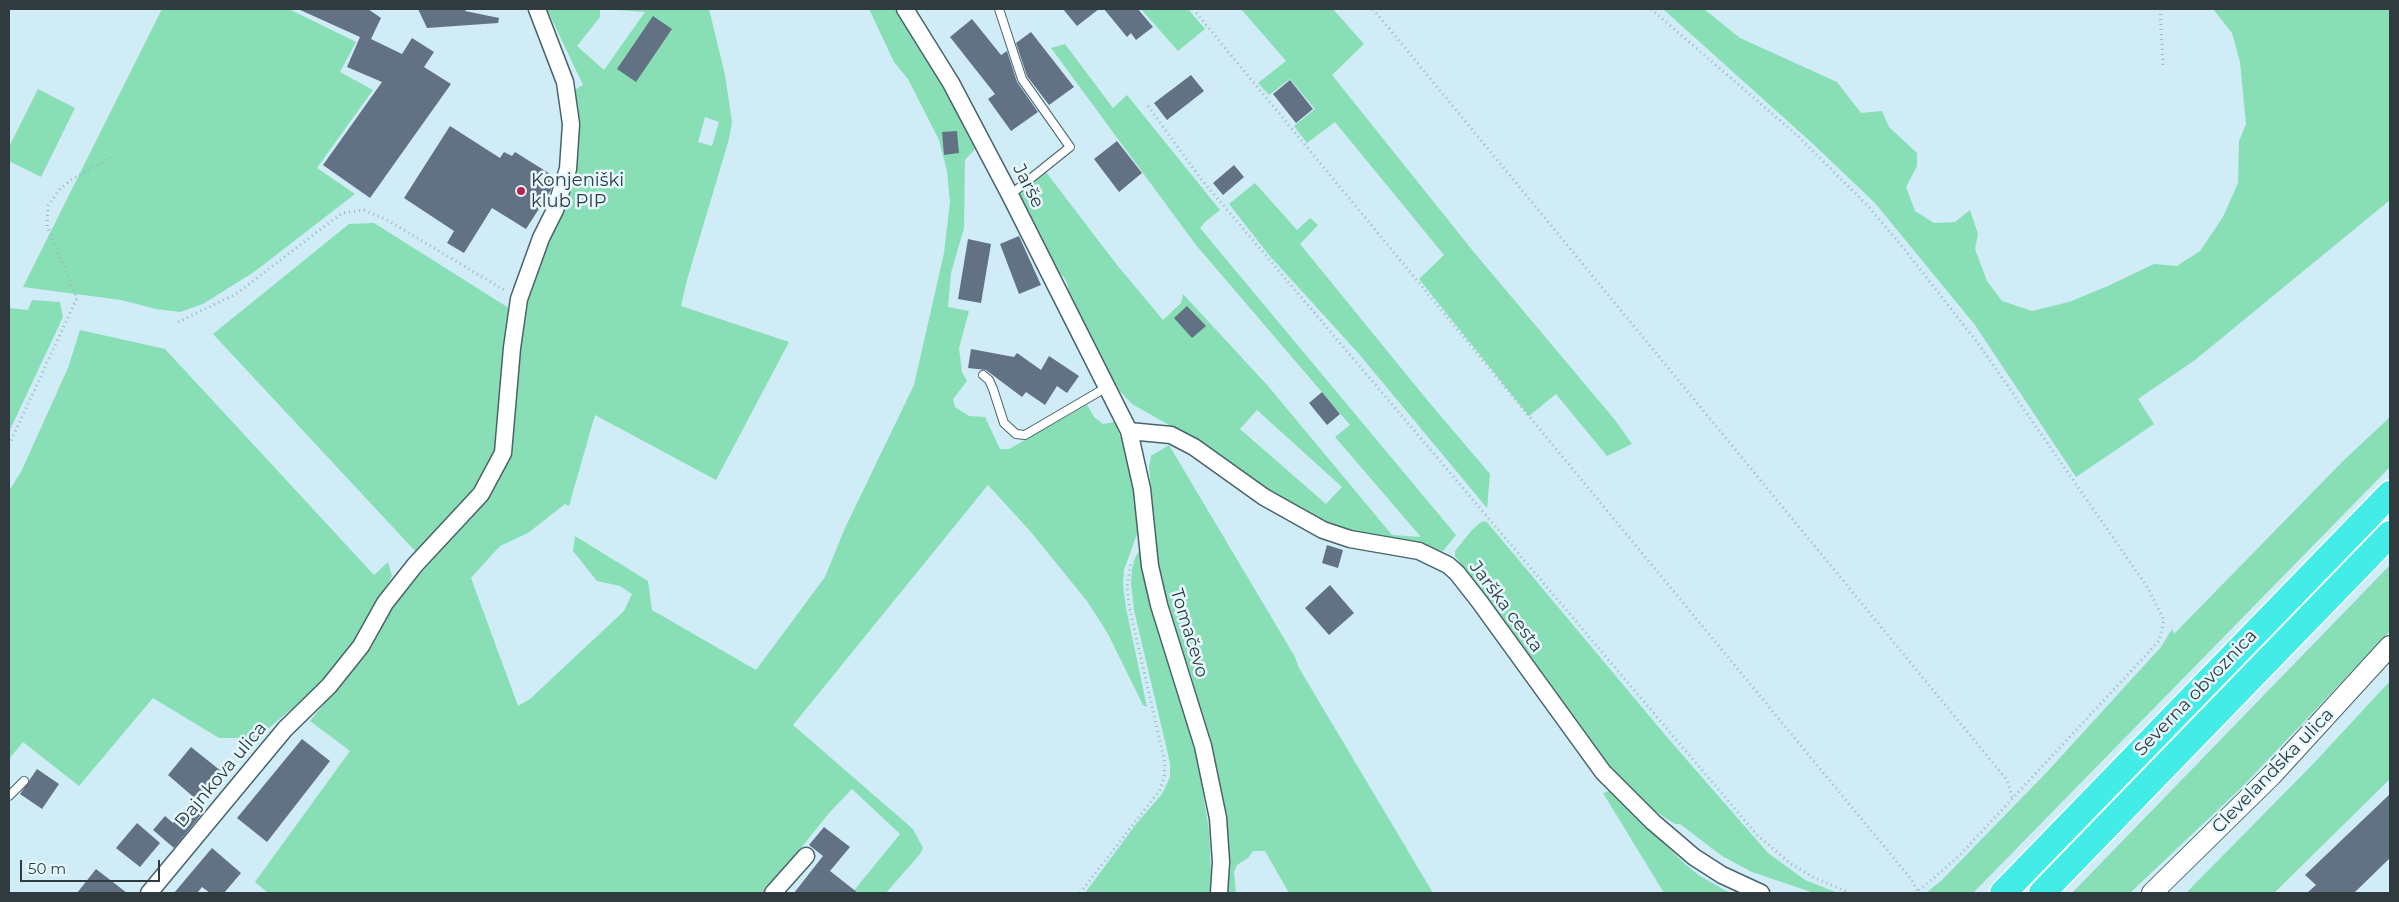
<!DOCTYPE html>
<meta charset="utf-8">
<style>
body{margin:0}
#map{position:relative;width:2399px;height:902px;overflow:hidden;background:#cfecf7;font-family:Montserrat,sans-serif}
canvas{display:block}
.frame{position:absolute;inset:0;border:10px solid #2f3b3f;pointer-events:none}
.scale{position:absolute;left:20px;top:860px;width:140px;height:22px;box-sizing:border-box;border:2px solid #2f3b3f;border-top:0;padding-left:6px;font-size:15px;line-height:18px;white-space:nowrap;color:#2f3b3f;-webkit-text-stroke:4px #e6f7fe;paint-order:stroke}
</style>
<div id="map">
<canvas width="2399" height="902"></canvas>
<div class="frame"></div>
<div class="scale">50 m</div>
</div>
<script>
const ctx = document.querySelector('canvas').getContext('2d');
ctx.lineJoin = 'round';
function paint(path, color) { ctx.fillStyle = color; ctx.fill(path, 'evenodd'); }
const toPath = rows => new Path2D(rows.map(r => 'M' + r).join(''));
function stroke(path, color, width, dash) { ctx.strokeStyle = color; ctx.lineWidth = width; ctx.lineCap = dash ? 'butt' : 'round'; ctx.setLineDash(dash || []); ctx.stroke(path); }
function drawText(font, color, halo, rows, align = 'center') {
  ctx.font = font + ' Montserrat,sans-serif'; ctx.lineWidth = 5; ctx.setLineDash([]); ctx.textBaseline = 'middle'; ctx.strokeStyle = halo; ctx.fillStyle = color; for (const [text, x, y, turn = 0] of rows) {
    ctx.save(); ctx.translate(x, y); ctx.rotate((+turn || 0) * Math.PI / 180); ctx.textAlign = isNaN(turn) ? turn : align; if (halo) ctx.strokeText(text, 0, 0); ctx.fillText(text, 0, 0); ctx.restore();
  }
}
paint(toPath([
 [162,9,289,9,356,42,340,72,373,90,317,168,355,194,254,272,203,304,180,312,156,309,121,300,23,287],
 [547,9,600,9,600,17,577,46,604,70,645,12,602,9,709,9,725,75,732,122,729,139,687,280,681,306,789,342,716,480,595,415,569,506,565,504,528,533,500,546,471,578,518,706,530,699,624,611,632,594,620,586,597,581,573,551,575,536,648,581,652,610,756,670,825,577,845,528,914,385,944,253,950,202,947,171,939,140,908,79,894,62,869,9,895,9,958,109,977,147,965,160,964,228,951,273,948,307,969,311,959,348,962,372,967,381,953,399,955,407,969,416,985,417,1000,449,1009,449,1087,405,1094,417,1103,424,1114,422,1126,449,1138,510,1137,534,1124,570,1123,585,1126,608,1147,707,1143,705,1108,634,1087,601,1030,531,988,485,793,725,913,829,923,848,920,854,886,893,852,893,900,834,852,789,829,813,765,893,268,893,255,882,350,751,310,721,369,649,393,605,482,503,513,390,526,295,559,215,571,92,583,85],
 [705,117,719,122,712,146,698,142],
 [1141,9,1188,9,1205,29,1178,51],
 [1241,9,1333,9,1364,44,1332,75,1473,251,1615,420,1632,444,1607,456,1556,394,1529,416,1419,279,1444,255,1335,122,1307,143,1294,126,1315,109,1290,79,1269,95,1258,83,1286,61],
 [1663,9,1704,9,1740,38,1837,82,1861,113,1882,111,1889,127,1917,153,1917,166,1906,187,1915,211,1934,223,1955,222,1970,210,1978,234,1975,249,1987,281,2002,301,2032,311,2069,302,2108,286,2154,264,2177,266,2200,251,2223,217,2238,183,2239,141,2246,124,2240,62,2232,33,2213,9,2390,9,2390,200,2195,360,2138,399,2154,424,2076,477,1975,325,1875,203,1812,143],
 [1065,44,1113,108,1127,95,1220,210,1205,222,1200,228,1456,535,1443,551,1345,533,1265,489,1208,447,1132,404,1119,390,1097,356,1071,301,1067,283,1063,276,1056,272,1017,197,1020,189,1046,172,1117,265,1163,320,1181,303,1183,294,1268,386,1392,535,1421,537,1335,437,1350,425,1196,245,1051,48],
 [1257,410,1342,487,1326,504,1240,429],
 [38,89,75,108,41,177,9,161,9,147],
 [1255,183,1297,230,1310,218,1318,225,1300,244,1428,401,1490,474,1487,508,1359,354,1269,255,1229,204],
 [374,223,512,310,498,447,475,492,416,552,213,334,349,224],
 [32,300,60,302,63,317,9,432,9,308,28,310],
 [80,330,165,349,374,575,388,562,392,576,354,645,325,681,257,738,219,738,153,698,79,786,23,742,9,759,9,491,21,472,68,368],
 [2390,417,2390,467,1973,893,1926,893,1942,880,2047,772,2161,647,2172,629,2174,634,2343,461],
 [1169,445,1295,657,1299,668,1433,893,1289,893,1265,851,1253,851,1248,858,1237,865,1234,872,1236,893,1227,893,1214,762,1191,675,1179,642,1159,570,1149,467,1151,456],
 [1486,521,1666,736,1768,853,1805,880,1838,893,1814,893,1752,872,1722,856,1680,824,1675,824,1655,811,1629,790,1611,769,1455,556,1455,551,1472,530,1481,522],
 [1140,549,1144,578,1152,612,1192,736,1200,775,1209,830,1212,893,1085,893,1137,823,1162,794,1170,777,1170,763,1134,610,1131,583,1132,570,1134,560],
 [2390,565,2390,631,2242,787,2130,893,2072,893],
 [2390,681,2390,779,2274,893,2186,893,2314,763],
 [1610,791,1685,864,1700,876,1730,893,1664,893,1603,793]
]), '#88dfb5');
paint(toPath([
 [298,9,368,9,381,18,371,39,402,54,412,38,434,52,424,67,451,84,370,198,323,165,382,82,347,67,360,37],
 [418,9,466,9,465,11,499,18,498,23,427,28],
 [1063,9,1099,9,1077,26],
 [1104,9,1138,9,1153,27,1136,40,1131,33,1127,37],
 [653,16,672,29,636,82,617,69],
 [972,19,1001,55,1007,51,1017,82,1038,112,1011,131,988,99,995,94,950,37],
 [1031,32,1074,87,1049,105,1027,76,1016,43],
 [1191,75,1204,91,1167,120,1154,103],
 [1290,80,1313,109,1296,123,1273,94],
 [450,126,500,158,504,152,512,156,515,152,555,177,551,190,526,229,492,208,464,253,447,243,454,231,404,198],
 [957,131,959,153,944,155,942,132],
 [1117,141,1142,173,1119,192,1094,159],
 [1234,165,1244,177,1223,195,1213,183],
 [1019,236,1041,285,1019,294,1000,244],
 [968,239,991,244,981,303,958,299],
 [1187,306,1206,326,1192,338,1174,318],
 [971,349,1014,357,1017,353,1041,370,1049,356,1079,376,1067,393,1057,386,1045,405,1026,392,1022,397,986,370,968,368],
 [1322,392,1340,414,1327,425,1309,403],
 [1327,545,1343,550,1338,568,1322,563],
 [1330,585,1354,613,1329,635,1305,608],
 [302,739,330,761,267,842,237,818],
 [191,747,221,771,197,800,168,775],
 [37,769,59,784,42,809,20,794],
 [2390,794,2390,858,2354,893,2307,893,2316,885,2305,875],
 [192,801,204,811,174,848,153,830,165,816,173,823],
 [137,823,160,843,140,867,116,848],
 [824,827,850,847,830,871,858,893,794,893,823,856,809,845],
 [212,848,241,873,224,893,210,893,202,887,197,893,174,893],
 [96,869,127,893,77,893]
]), '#627284');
const service = toPath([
 [999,9,1022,79,1070,147,1010,195],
 [983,375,989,380,993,389,1004,423,1016,434,1025,435,1107,387],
 [9,796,24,781]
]);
const minor = toPath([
 [905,9,951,83,1010,195,1129,431,1142,489,1150,566,1159,605,1203,746,1218,818,1221,862,1219,893],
 [1129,431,1171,435,1194,447,1264,497,1323,530,1350,539,1419,551,1448,565,1457,573,1479,601,1603,772,1653,822,1694,857,1722,875,1761,893],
 [149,893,285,729,329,686,361,646,385,603,415,565,481,494,503,453,512,348,519,299,541,238,555,210,568,169,571,124,565,82,537,9],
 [773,893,806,856]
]);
const tertiary = toPath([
 [2152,893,2272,775,2390,646]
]);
const trunk = toPath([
 [2003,893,2390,494],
 [2042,893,2390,534]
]);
stroke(service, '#49636c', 10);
stroke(minor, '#49636c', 19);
stroke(tertiary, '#49636c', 22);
stroke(trunk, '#fff', 29);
stroke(toPath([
 [1193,9,1911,879,1918,892],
 [1373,9,2007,780,2012,797],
 [1651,9,1799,137,1866,204,1901,245,1980,346,2148,588,2164,620,2159,641,1958,857,1916,893],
 [2160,9,2163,65],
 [1148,106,1201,179,1757,835,1791,864,1813,877,1850,893],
 [178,322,236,294,342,213,364,210,389,221,504,290],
 [9,445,77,298,47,226,48,206,60,189,72,179,112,157],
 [1080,893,1160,790,1164,778,1165,763,1129,606,1127,587,1131,562]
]), '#9db5be', 3, [1, 4]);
stroke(service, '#fff', 8);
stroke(minor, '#fff', 16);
stroke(tertiary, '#fff', 20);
stroke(trunk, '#44ece8', 26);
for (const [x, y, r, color] of [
 [521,191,5,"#b6254c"]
]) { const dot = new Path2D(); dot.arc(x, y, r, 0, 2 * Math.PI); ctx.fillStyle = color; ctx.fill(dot); stroke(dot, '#e6f7fe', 2); }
drawText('18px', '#2f3b3f', '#e6f7fe', [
 ["Konjeniški",531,181],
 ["klub PIP",531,202]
], 'left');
drawText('18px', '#2f3b3f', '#e6f7fe', [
 ["Jarše",1028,186,63],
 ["Jarška cesta",1506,607,53],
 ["Tomačevo",1189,633,73],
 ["Severna obvoznica",2196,693,-46],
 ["Clevelandska ulica",2273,771,-46],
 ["Dajnkova ulica",221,775,-50]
]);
</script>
